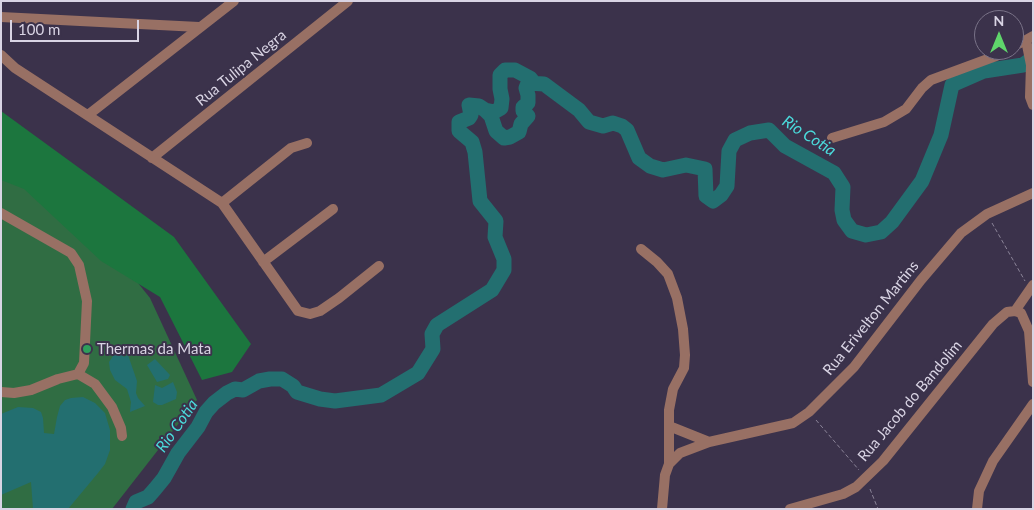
<!DOCTYPE html>
<style>
body{margin:0}
#map{position:relative;width:1034px;height:510px;overflow:hidden;background:#3b324b;font-family:Lato,sans-serif}
canvas{display:block}
.frame{position:absolute;inset:0;border:2px solid #d9d4e4;pointer-events:none}
.north{position:absolute;left:974px;top:10px;width:50px;height:50px;box-sizing:border-box;background:#3b324b;border:1px solid #7a7388;border-radius:50%;rotate:0deg;font-size:14px;font-weight:700;line-height:20px;text-align:center;color:#d9d4e4}
.north::after{content:'';display:block;margin:auto;width:18px;height:22px;background:#5fd56b;clip-path:polygon(50% 0,100% 100%,50% 72%,0 100%)}
.scale{position:absolute;left:10px;top:20px;width:129px;height:22px;box-sizing:border-box;border:2px solid #d9d4e4;border-top:0;padding-left:6px;font-size:15px;line-height:18px;white-space:nowrap;color:#d9d4e4;-webkit-text-stroke:4px #3b324b;paint-order:stroke}
</style>
<div id="map">
<canvas width="1034" height="510"></canvas>
<div class="frame"></div>
<div class="north">N</div>
<div class="scale">100 m</div>
</div>
<script>
const ctx = document.querySelector('canvas').getContext('2d');
ctx.lineJoin = 'round';
function paint(path, color) { ctx.fillStyle = color; ctx.fill(path, 'evenodd'); }
const toPath = rows => new Path2D(rows.map(r => 'M' + r).join(''));
function stroke(path, color, width, dash) { ctx.strokeStyle = color; ctx.lineWidth = width; ctx.lineCap = dash ? 'butt' : 'round'; ctx.setLineDash(dash || []); ctx.stroke(path); }
function drawText(font, color, halo, rows, align = 'center') {
  ctx.font = font + ' Lato,sans-serif'; ctx.lineWidth = 4; ctx.setLineDash([]); ctx.textBaseline = 'middle'; ctx.strokeStyle = halo; ctx.fillStyle = color; for (const [text, x, y, turn = 0] of rows) {
    ctx.save(); ctx.translate(x, y); ctx.rotate((+turn || 0) * Math.PI / 180); ctx.textAlign = isNaN(turn) ? turn : align; if (halo) ctx.strokeText(text, 0, 0); ctx.fillText(text, 0, 0); ctx.restore();
  }
}
paint(toPath([
 [1,112,150,298,197,400,112,509,1,509]
]), '#306d43');
paint(toPath([
 [1,111,174,237,251,344,232,372,202,380,160,297,101,261,24,189,1,180]
]), '#1c763e');
paint(toPath([
 [119,352,124,357,128,355,137,381,136,393,138,398,145,406,130,412,131,402,127,389,115,380,110,370,109,362,113,356],
 [155,359,170,375,168,379,157,382,147,365],
 [173,382,177,392,176,399,162,405,158,405,153,402,155,385,162,388],
 [83,397,95,403,105,413,110,430,110,450,105,464,98,473,68,509,33,509,31,482,1,495,1,414,18,407,33,408,41,412,43,418,44,433,54,434,57,417,60,406,65,400,71,398]
]), '#236f70');
stroke(toPath([
 [485,110,494,112,501,108,502,99,500,89,500,75,505,70,515,70,530,78,534,83],
 [133,509,136,502,148,497,155,489,164,478,178,453,198,427,206,412,214,403,227,393,235,389,243,390,259,381,270,379,282,379,293,386,297,392,320,399,335,401,381,395,418,373,433,349,432,334,437,325,492,290,504,270,504,259,495,237,496,221,480,201,475,152,472,142,459,131,459,122,469,118,471,115,469,105,479,106,485,110,491,116,496,131,504,138,510,137,519,132,521,124,528,116,523,111,523,107,528,103,528,95,526,88,528,83,544,84,579,110,589,122,603,126,613,123,622,126,627,130,639,158,650,166,663,170,686,165,705,169,706,196,713,201,721,195,727,186,729,151,735,140,750,133,769,130,785,146,834,173,843,187,842,210,844,220,852,231,866,235,881,232,892,222,922,181,941,135,952,85,984,71,1023,65,1033,58]
]), '#236f70', 15);
stroke(toPath([
 [992,223,1025,281],
 [816,420,859,470],
 [870,489,878,509]
]), '#8b8498', 1, [4, 2.5]);
stroke(toPath([
 [1,17,199,27],
 [1033,36,1026,40,1031,65,1030,97,1033,105],
 [1014,46,1026,40],
 [1,55,15,68,222,203,298,311,310,314,320,311,339,298,379,266],
 [88,115,234,1],
 [832,138,884,122,906,109,922,88,931,80,996,56,1008,50],
 [152,158,348,1],
 [222,203,291,148,307,143],
 [1,213,71,253,79,265,87,301,84,363,78,374,58,379,31,390,14,393,1,392],
 [641,249,657,262,668,274,677,298,683,329,685,355,684,368,673,389,669,410,669,464],
 [263,262,333,209],
 [1015,311,1021,313,1029,331,1033,382],
 [78,374,95,384,112,407,121,428,122,436],
 [669,426,709,442],
 [662,509,665,475,669,464,680,453,709,442,793,423,809,412,854,367,921,280,961,233,987,214,1033,193],
 [790,509,843,494,856,487,883,461,993,324,1007,312,1015,311,1033,285],
 [977,509,979,491,993,461,1033,404]
]), '#987064', 10);
for (const [x, y, r, color] of [
 [87,349,5,"#2e9e5b"]
]) { const dot = new Path2D(); dot.arc(x, y, r, 0, 2 * Math.PI); ctx.fillStyle = color; ctx.fill(dot); stroke(dot, '#3b324b', 2); }
drawText('15px', '#d9d4e4', '#3b324b', [
 ["Rua Tulipa Negra",241,68,-39],
 ["Rua Erivelton Martins",871,318,-51],
 ["Rua Jacob do Bandolim",910,401,-50]
]);
drawText('15px', '#d9d4e4', '#3b324b', [
 ["Thermas da Mata",97,349]
], 'left');
drawText('italic 16px', '#4bdbdc', '#3b324b', [
 ["Rio Cotia",809,136,33],
 ["Rio Cotia",177,426,-55]
]);
</script>
